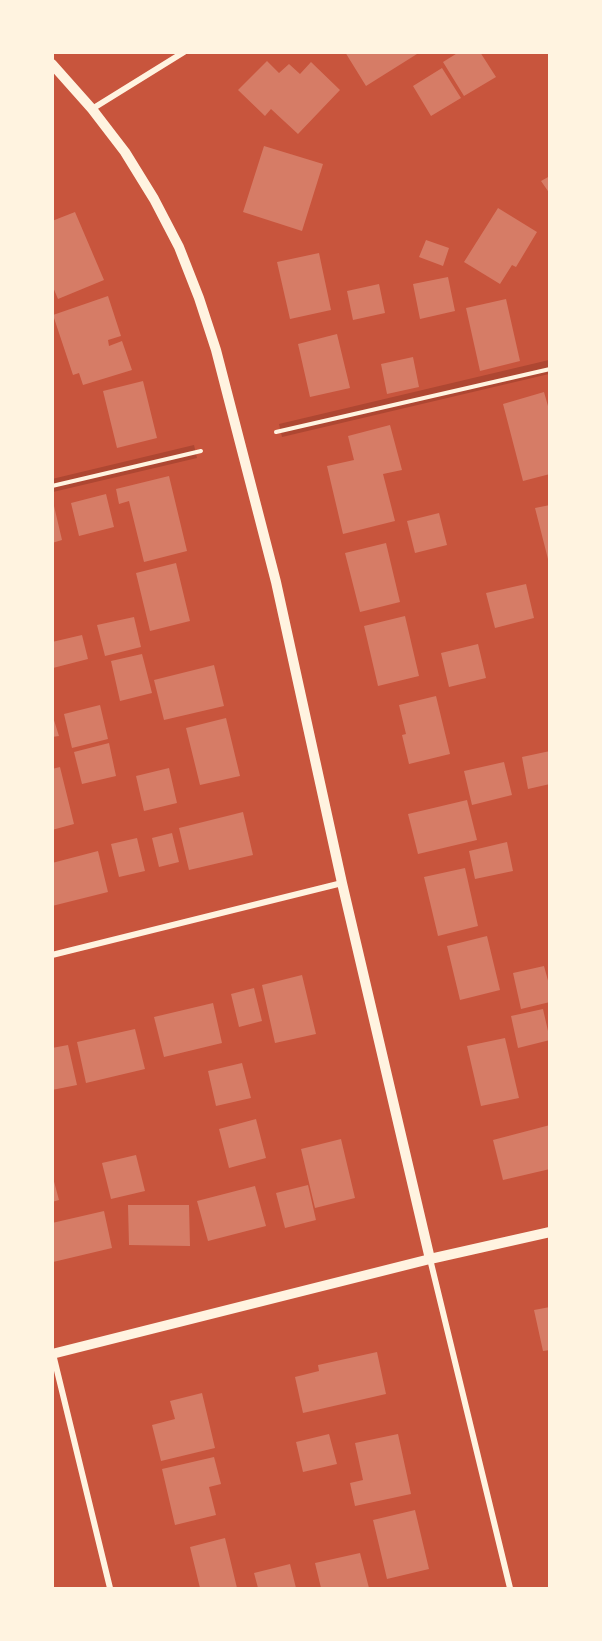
<!DOCTYPE html>
<style>
body{margin:0}
#map{position:relative;width:602px;height:1641px;overflow:hidden;background:#c8553d;font-family:Raleway,sans-serif}
canvas{display:block}
.frame{position:absolute;inset:0;border:54px solid #fff3e0;pointer-events:none}
</style>
<div id="map">
<canvas width="602" height="1641"></canvas>
<div class="frame"></div>
</div>
<script>
const ctx = document.querySelector('canvas').getContext('2d');
ctx.lineJoin = 'round';
function paint(path, color) { ctx.fillStyle = color; ctx.fill(path, 'evenodd'); }
const toPath = rows => new Path2D(rows.map(r => 'M' + r).join(''));
function stroke(path, color, width, dash) { ctx.strokeStyle = color; ctx.lineWidth = width; ctx.lineCap = dash ? 'butt' : 'round'; ctx.setLineDash(dash || []); ctx.stroke(path); }
paint(toPath([
 [549,360,549,374,282,437,279,424],
 [194,445,197,458,53,492,52,479]
]), '#ae4732');
paint(toPath([
 [345,52,416,52,417,54,366,86],
 [459,52,480,52,496,77,464,96,443,62],
 [267,61,279,73,289,64,300,74,311,62,340,90,298,134,271,109,265,116,238,90],
 [442,68,461,98,431,116,413,86],
 [264,146,323,164,302,231,243,212],
 [550,176,550,194,541,181],
 [498,208,537,232,516,267,512,265,500,284,464,262],
 [75,212,104,280,58,299,52,285,52,221],
 [426,240,449,248,443,266,419,257],
 [319,253,331,310,290,319,277,262],
 [448,277,455,311,420,319,413,284],
 [379,284,385,313,353,320,347,291],
 [108,296,121,336,108,340,109,346,122,341,132,370,83,385,79,373,73,375,53,315],
 [506,299,520,361,480,371,466,308],
 [337,334,350,388,310,397,298,344],
 [413,357,419,387,387,394,381,364],
 [143,381,157,438,117,448,103,391],
 [544,392,550,413,550,474,523,481,503,404],
 [390,425,402,470,383,474,395,521,343,534,327,466,354,460,348,436],
 [169,476,187,551,144,562,129,501,119,504,116,489],
 [106,494,114,527,79,536,71,503],
 [550,505,550,563,549,563,535,508],
 [54,506,62,540,52,543,52,507],
 [439,513,447,545,415,553,407,521],
 [386,543,400,602,360,612,345,553],
 [176,563,190,621,150,631,136,573],
 [526,584,534,618,495,628,486,593],
 [405,616,419,676,378,686,364,626],
 [134,617,141,647,105,656,97,625],
 [82,635,88,659,53,668,52,642],
 [478,644,486,678,449,687,441,653],
 [142,654,152,693,120,701,111,661],
 [214,665,224,706,164,720,154,680],
 [436,696,450,754,409,764,402,735,406,734,399,705],
 [100,705,108,739,72,748,64,714],
 [52,714,59,736,52,737],
 [226,718,240,776,200,785,186,728],
 [109,743,116,776,82,784,74,752],
 [550,751,550,784,528,789,522,757],
 [504,762,512,795,472,805,464,771],
 [60,767,74,824,52,830,52,769],
 [169,768,177,803,144,811,136,776],
 [467,800,477,840,418,854,408,814],
 [243,812,253,855,189,870,179,828],
 [172,833,179,862,159,867,152,838],
 [137,838,145,871,119,877,111,844],
 [507,842,513,871,475,879,469,851],
 [98,851,108,892,52,906,52,863],
 [465,868,478,926,438,936,424,877],
 [487,936,500,990,460,1000,447,946],
 [544,966,550,988,550,1002,521,1009,513,973],
 [302,975,316,1034,275,1043,262,985],
 [254,988,262,1021,239,1027,231,994],
 [213,1003,222,1043,164,1057,154,1017],
 [543,1009,550,1040,518,1048,511,1016],
 [135,1029,145,1069,86,1083,77,1042],
 [505,1038,519,1098,481,1106,467,1046],
 [68,1045,77,1085,52,1090,52,1048],
 [242,1063,251,1098,216,1106,208,1071],
 [256,1119,266,1158,229,1168,219,1129],
 [550,1125,550,1169,503,1180,493,1140],
 [341,1139,355,1198,315,1208,301,1149],
 [136,1155,145,1191,111,1199,102,1163],
 [52,1174,59,1200,52,1202],
 [308,1185,316,1220,285,1228,276,1193],
 [255,1186,266,1226,208,1241,197,1201],
 [128,1205,189,1205,190,1246,129,1245],
 [104,1211,112,1248,53,1262,52,1223],
 [550,1307,550,1350,543,1351,534,1310],
 [377,1352,386,1394,303,1413,295,1377,319,1371,318,1365],
 [202,1393,215,1448,161,1461,152,1425,175,1419,170,1401],
 [329,1434,337,1464,303,1472,296,1442],
 [398,1434,411,1494,355,1506,350,1483,363,1480,355,1443],
 [214,1457,221,1484,209,1487,216,1515,175,1525,162,1469],
 [415,1510,429,1569,387,1579,373,1520],
 [225,1538,237,1588,200,1588,190,1547],
 [360,1553,369,1588,321,1588,315,1563],
 [290,1564,296,1588,258,1588,254,1573]
]), '#d67c66');
stroke(toPath([
 [276,432,550,369],
 [52,486,201,451]
]), '#fff3e0', 4);
stroke(toPath([
 [92,109,184,52],
 [52,955,342,883],
 [430,1259,510,1588],
 [53,1354,110,1588]
]), '#fff3e0', 6);
stroke(toPath([
 [52,64,92,109,125,152,154,199,179,247,199,298,216,350,276,582,342,883,430,1259],
 [52,1354,430,1259,550,1232]
]), '#fff3e0', 10);
</script>
